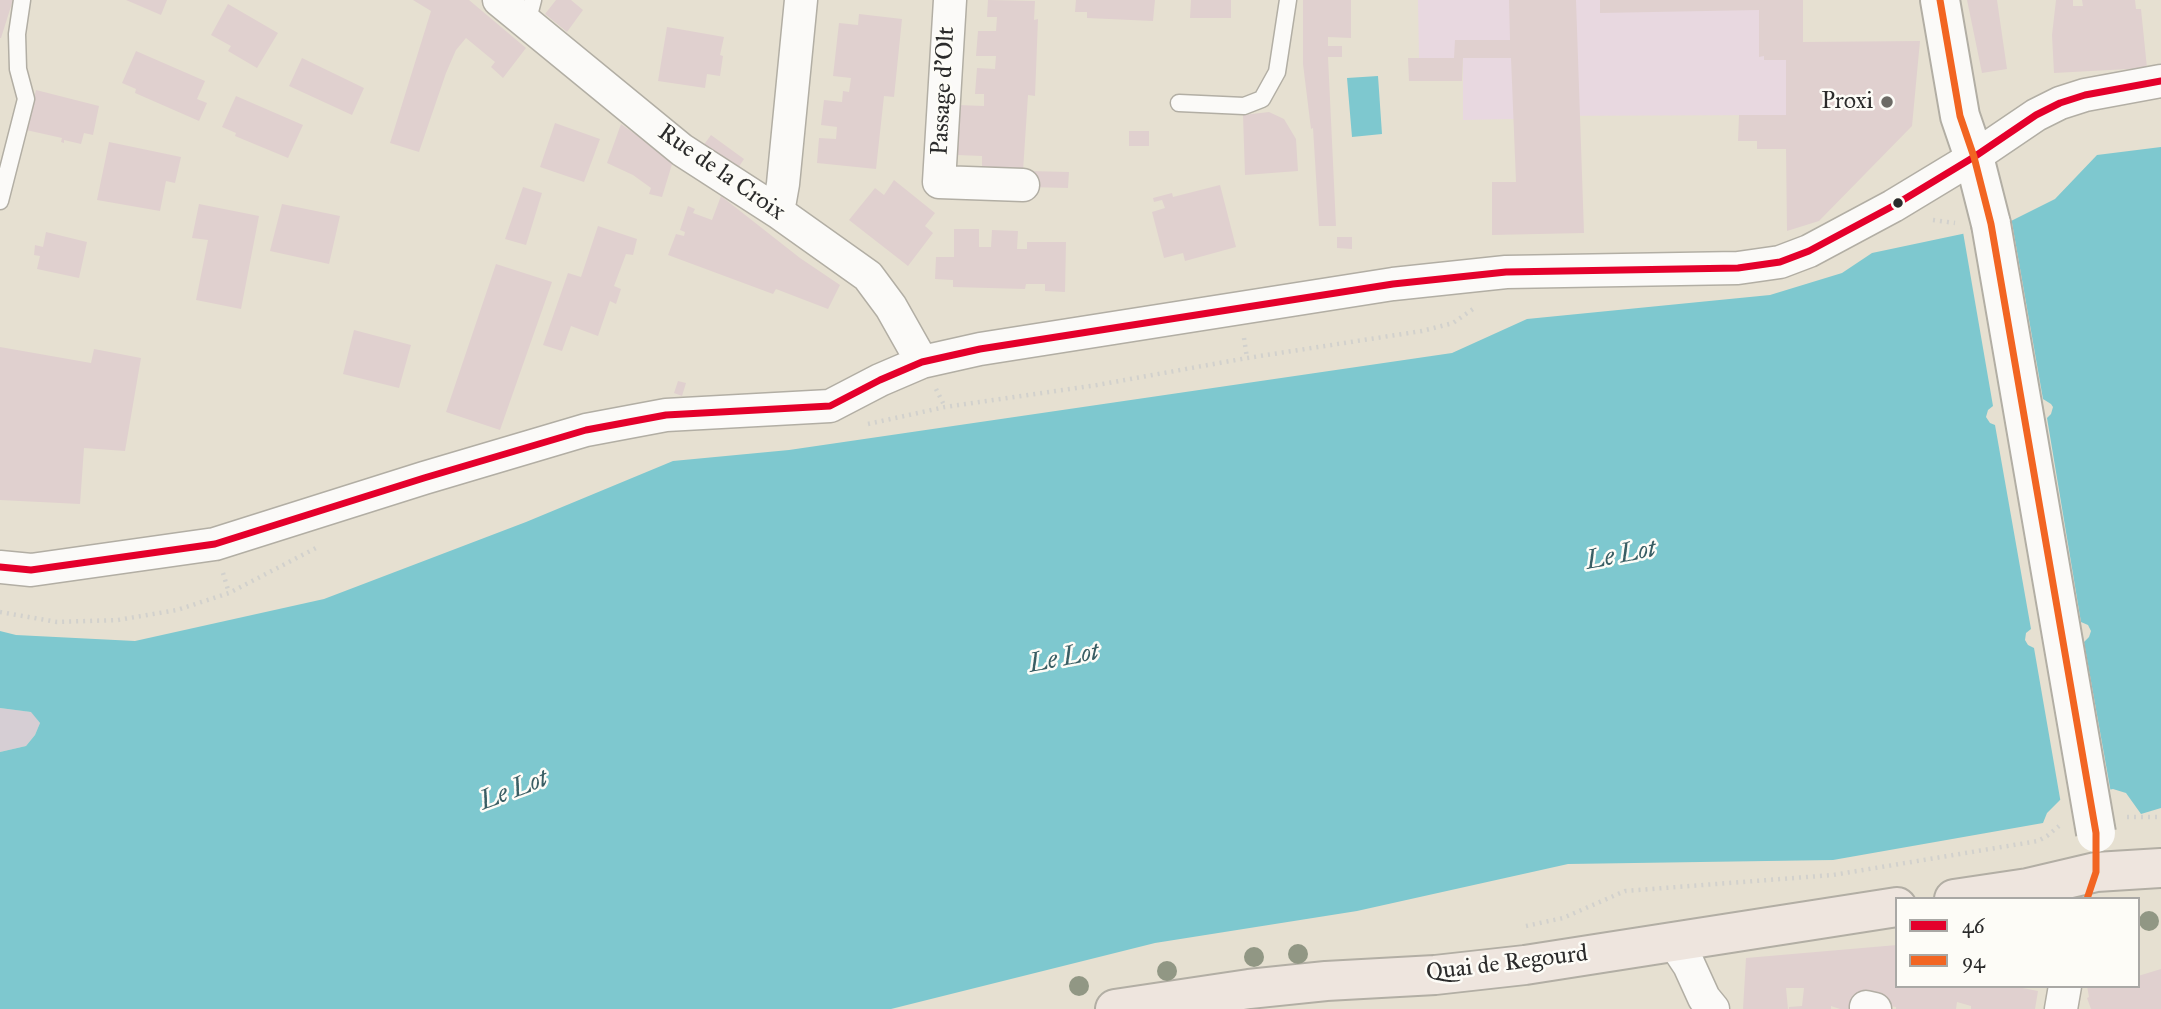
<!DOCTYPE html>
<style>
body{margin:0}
#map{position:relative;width:2161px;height:1009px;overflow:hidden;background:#e6e0d1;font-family:"IM FELL Great Primer",serif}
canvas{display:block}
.legend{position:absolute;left:1895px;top:897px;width:245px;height:91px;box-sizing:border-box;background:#fdfcf7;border:2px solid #a9a8a5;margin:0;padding:9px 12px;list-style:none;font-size:21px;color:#2b2b2b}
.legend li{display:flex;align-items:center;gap:14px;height:35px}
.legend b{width:35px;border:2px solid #a9a8a5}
</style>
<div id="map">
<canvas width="2161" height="1009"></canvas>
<ul class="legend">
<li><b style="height:9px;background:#e4002b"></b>46</li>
<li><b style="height:9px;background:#f26522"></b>94</li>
</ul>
</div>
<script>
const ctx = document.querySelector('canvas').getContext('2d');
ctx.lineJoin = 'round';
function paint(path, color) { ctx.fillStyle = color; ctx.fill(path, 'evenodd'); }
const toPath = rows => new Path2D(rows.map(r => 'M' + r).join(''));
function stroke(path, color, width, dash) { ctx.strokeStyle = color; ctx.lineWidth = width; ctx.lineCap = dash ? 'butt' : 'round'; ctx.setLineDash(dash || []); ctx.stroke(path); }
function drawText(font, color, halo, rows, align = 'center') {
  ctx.font = font + ' "IM FELL Great Primer",serif'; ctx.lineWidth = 5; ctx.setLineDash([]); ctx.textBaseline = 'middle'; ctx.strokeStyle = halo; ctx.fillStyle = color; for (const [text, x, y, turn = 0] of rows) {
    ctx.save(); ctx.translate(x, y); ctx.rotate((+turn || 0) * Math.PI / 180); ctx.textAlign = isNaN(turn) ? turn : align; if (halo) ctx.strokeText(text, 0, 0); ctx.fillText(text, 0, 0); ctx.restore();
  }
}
paint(toPath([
 [1418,0,1803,0,1803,42,1786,115,1514,116,1514,119,1463,120,1463,58,1419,58]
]), '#e8d8e0');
paint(toPath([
 [0,708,32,712,40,723,35,735,26,746,0,752]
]), '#d6ced4');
paint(toPath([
 [1378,76,1382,134,1352,137,1347,78],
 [2161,147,2161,808,2141,814,2126,793,2113,789,2060,800,2047,813,2043,823,1833,860,1568,864,1357,911,1155,943,891,1009,0,1009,0,752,26,746,35,735,40,723,31,712,0,708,0,631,16,635,135,641,324,599,526,522,673,461,789,450,1452,353,1527,319,1770,295,1842,273,1872,253,1962,234,2011,221,2055,199,2097,155]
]), '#7ec8cf');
paint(toPath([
 [2011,217,2043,399,2051,404,2053,407,2051,414,2047,418,2081,622,2088,625,2091,631,2089,637,2084,642,2111,793,2061,804,2034,648,2028,645,2025,640,2026,633,2031,629,1995,425,1990,423,1986,417,1988,410,1993,406,1963,232]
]), '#e6e0d1');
paint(toPath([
 [0,0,13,0,1,38,0,38],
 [126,0,167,0,161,15],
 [413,0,469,0,526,48,503,78,491,67,495,62,466,38,456,50,446,73,419,152,390,143,431,11],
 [556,0,571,0,583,10,567,32,545,14],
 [988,0,1035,1,1034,20,1038,19,1035,96,1028,95,1023,171,982,170,982,156,957,155,958,105,984,106,984,94,975,94,977,68,995,69,996,56,976,56,978,31,996,31,997,17,987,17],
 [1076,0,1155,0,1153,21,1087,18,1087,12,1075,12],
 [1191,0,1231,0,1231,18,1190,18],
 [1303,0,1351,0,1351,38,1328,37,1328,46,1342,46,1342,57,1328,57,1336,226,1319,226,1313,128,1311,129,1303,64],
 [1509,0,1576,0,1584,233,1492,235,1492,182,1516,182,1511,58,1463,58,1462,81,1409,81,1408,58,1454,58,1455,40,1510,40],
 [1600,0,1803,0,1803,42,1920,41,1912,126,1819,221,1787,231,1786,149,1757,149,1757,141,1738,141,1739,115,1786,115,1786,60,1764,60,1764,56,1759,57,1759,10,1600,13],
 [1967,0,1997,0,2007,69,1982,73],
 [2056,0,2073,0,2073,6,2083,6,2082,0,2135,0,2136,9,2141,9,2147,68,2054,73,2052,35],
 [228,4,278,33,257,68,228,51,231,46,211,35],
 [859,14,902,19,894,97,884,96,876,169,817,163,819,138,836,139,837,127,821,125,824,100,842,102,843,91,849,92,851,78,833,76,839,23,858,25],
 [667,27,724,37,720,55,723,56,720,76,707,74,705,88,658,81],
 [136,51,205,81,197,99,207,103,199,121,135,93,136,89,122,83],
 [302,58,364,88,352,115,289,86],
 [36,90,99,106,93,135,84,133,81,144,64,140,64,143,61,142,62,138,26,130],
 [236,96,303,125,288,158,235,136,236,133,222,127],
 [1269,112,1284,119,1296,139,1298,171,1245,175,1243,115],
 [555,123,600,139,584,182,540,167],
 [621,124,673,161,662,197,649,194,651,188,633,175,607,163],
 [1129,131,1149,131,1149,146,1129,146],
 [711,135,744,159,734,174,700,150],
 [109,142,181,157,175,183,166,181,160,211,97,200],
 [1029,171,1069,172,1068,188,1029,187],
 [894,180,935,213,925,226,933,233,908,266,849,220,875,188,884,195],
 [1220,185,1236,247,1185,261,1183,253,1164,258,1152,212,1165,208,1162,200,1154,202,1153,198,1172,193,1173,197],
 [523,187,542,193,526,245,505,239],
 [721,196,800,258,840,285,828,309,776,289,773,294,668,255,676,234,684,236,685,232,680,230,688,206,695,209,693,213,712,220],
 [199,204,259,216,241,309,196,300,208,240,192,238],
 [282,204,340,216,329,264,270,251],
 [598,226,637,239,633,255,626,254,614,286,621,289,616,304,610,301,598,336,571,326,562,351,543,345,568,273,581,277],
 [954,229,979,229,979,247,991,247,992,230,1018,231,1017,249,1027,249,1027,242,1066,242,1065,292,1045,291,1045,284,1026,284,1025,289,953,287,953,280,935,279,936,257,954,257],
 [46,232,87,242,79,278,37,269,40,256,34,255,35,245,43,247],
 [1337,237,1352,237,1352,249,1337,248],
 [496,264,552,282,500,430,446,412],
 [354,330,411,345,399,388,343,374],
 [0,347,91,363,94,349,141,358,125,451,84,448,80,504,0,500],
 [678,381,686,383,682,396,674,393],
 [1897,945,1897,986,2012,986,2038,991,2035,1009,1971,1009,1971,1006,1957,1002,1956,1009,1896,1009,1896,1007,1862,1002,1861,1009,1840,1009,1831,1006,1831,1009,1789,1009,1789,1007,1802,1006,1804,988,1786,988,1788,1009,1743,1009,1746,958],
 [2161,969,2161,1009,2091,1009,2087,998,2089,997,2087,986,2138,986,2138,976]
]), '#e0d0cf');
const service = toPath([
 [527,23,533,0],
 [1179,103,1244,106,1262,99,1277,72,1288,0],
 [0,201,26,99,18,69,17,34,22,0]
]);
const minor = toPath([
 [499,0,682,150,778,212,868,276,891,307,922,362],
 [950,0,939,182,1023,185],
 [778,212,783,184,801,0],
 [0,567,31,570,215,544,424,478,586,430,666,415,830,406,880,380,922,362,980,349,1393,284,1506,272,1738,268,1780,262,1809,251,1893,206,1974,157,2036,115,2060,103,2085,95,2161,81],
 [1673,941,1689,965,1704,998,1713,1009],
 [1866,1007,1875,1009],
 [2061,1009,2065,986]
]);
const tertiary = toPath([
 [1940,0,1960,116,1974,157,1991,224]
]);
const primary = toPath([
 [1954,899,2028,888,2096,872,2161,868],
 [1115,1009,1249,989,1326,981,1435,975,1525,965,1897,907]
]);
stroke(service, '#b2aea4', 19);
stroke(minor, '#b2aea4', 35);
stroke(tertiary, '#b2aea4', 42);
stroke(primary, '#b2aea4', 42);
stroke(toPath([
 [1933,220,1955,223],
 [1244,338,1247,358],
 [936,389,945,407],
 [868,424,945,407,1097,385,1247,358,1422,331,1453,323,1473,309],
 [223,573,229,593],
 [0,612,57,622,118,620,177,610,229,593,316,548],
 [2127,817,2161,817],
 [1526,926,1563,918,1625,891,1833,875,2038,841,2047,836,2059,826]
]), '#d2d1cd', 4.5, [2, 5]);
stroke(service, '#fbfaf8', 16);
stroke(minor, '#fbfaf8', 32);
stroke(tertiary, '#fbfaf8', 38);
stroke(primary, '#eee5de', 38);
const tertiaryBridge = toPath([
 [1991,224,2096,833]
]);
stroke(tertiaryBridge, '#b2aea4', 42, []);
stroke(tertiaryBridge, '#fbfaf8', 38);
stroke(toPath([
 [0,567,31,570,215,544,424,478,586,430,666,415,830,406,880,380,922,362,980,349,1393,284,1506,272,1738,268,1780,262,1809,251,1893,206,1974,157,2036,115,2060,103,2085,95,2161,81]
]), '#e4002b', 7);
stroke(toPath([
 [1940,0,1960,116,1974,157,1991,224,2096,833,2096,872,2087,899]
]), '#f26522', 7);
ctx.fillStyle = '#919784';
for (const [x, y] of [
 [2149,921],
 [1298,954],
 [1254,957],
 [1167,971],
 [1079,986]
]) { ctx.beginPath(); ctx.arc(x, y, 10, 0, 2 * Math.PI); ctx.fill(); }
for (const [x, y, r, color] of [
 [1887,102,7,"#6c6a65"],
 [1898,203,6,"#2b2b2b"]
]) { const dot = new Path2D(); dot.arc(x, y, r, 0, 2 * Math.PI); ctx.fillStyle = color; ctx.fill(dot); stroke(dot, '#fdfcf7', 2.5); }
drawText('24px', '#2b2b2b', '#fdfcf7', [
 ["Passage d'Olt",944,91,-87],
 ["Rue de la Croix",721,173,35],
 ["Quai de Regourd",1507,964,-7]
]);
drawText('24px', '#2b2b2b', '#fdfcf7', [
 ["Proxi",1873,102]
], 'right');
drawText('italic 26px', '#395e64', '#fdfcf7', [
 ["Le Lot",1621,556,-11],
 ["Le Lot",1064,659,-11],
 ["Le Lot",514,791,-21]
]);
</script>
